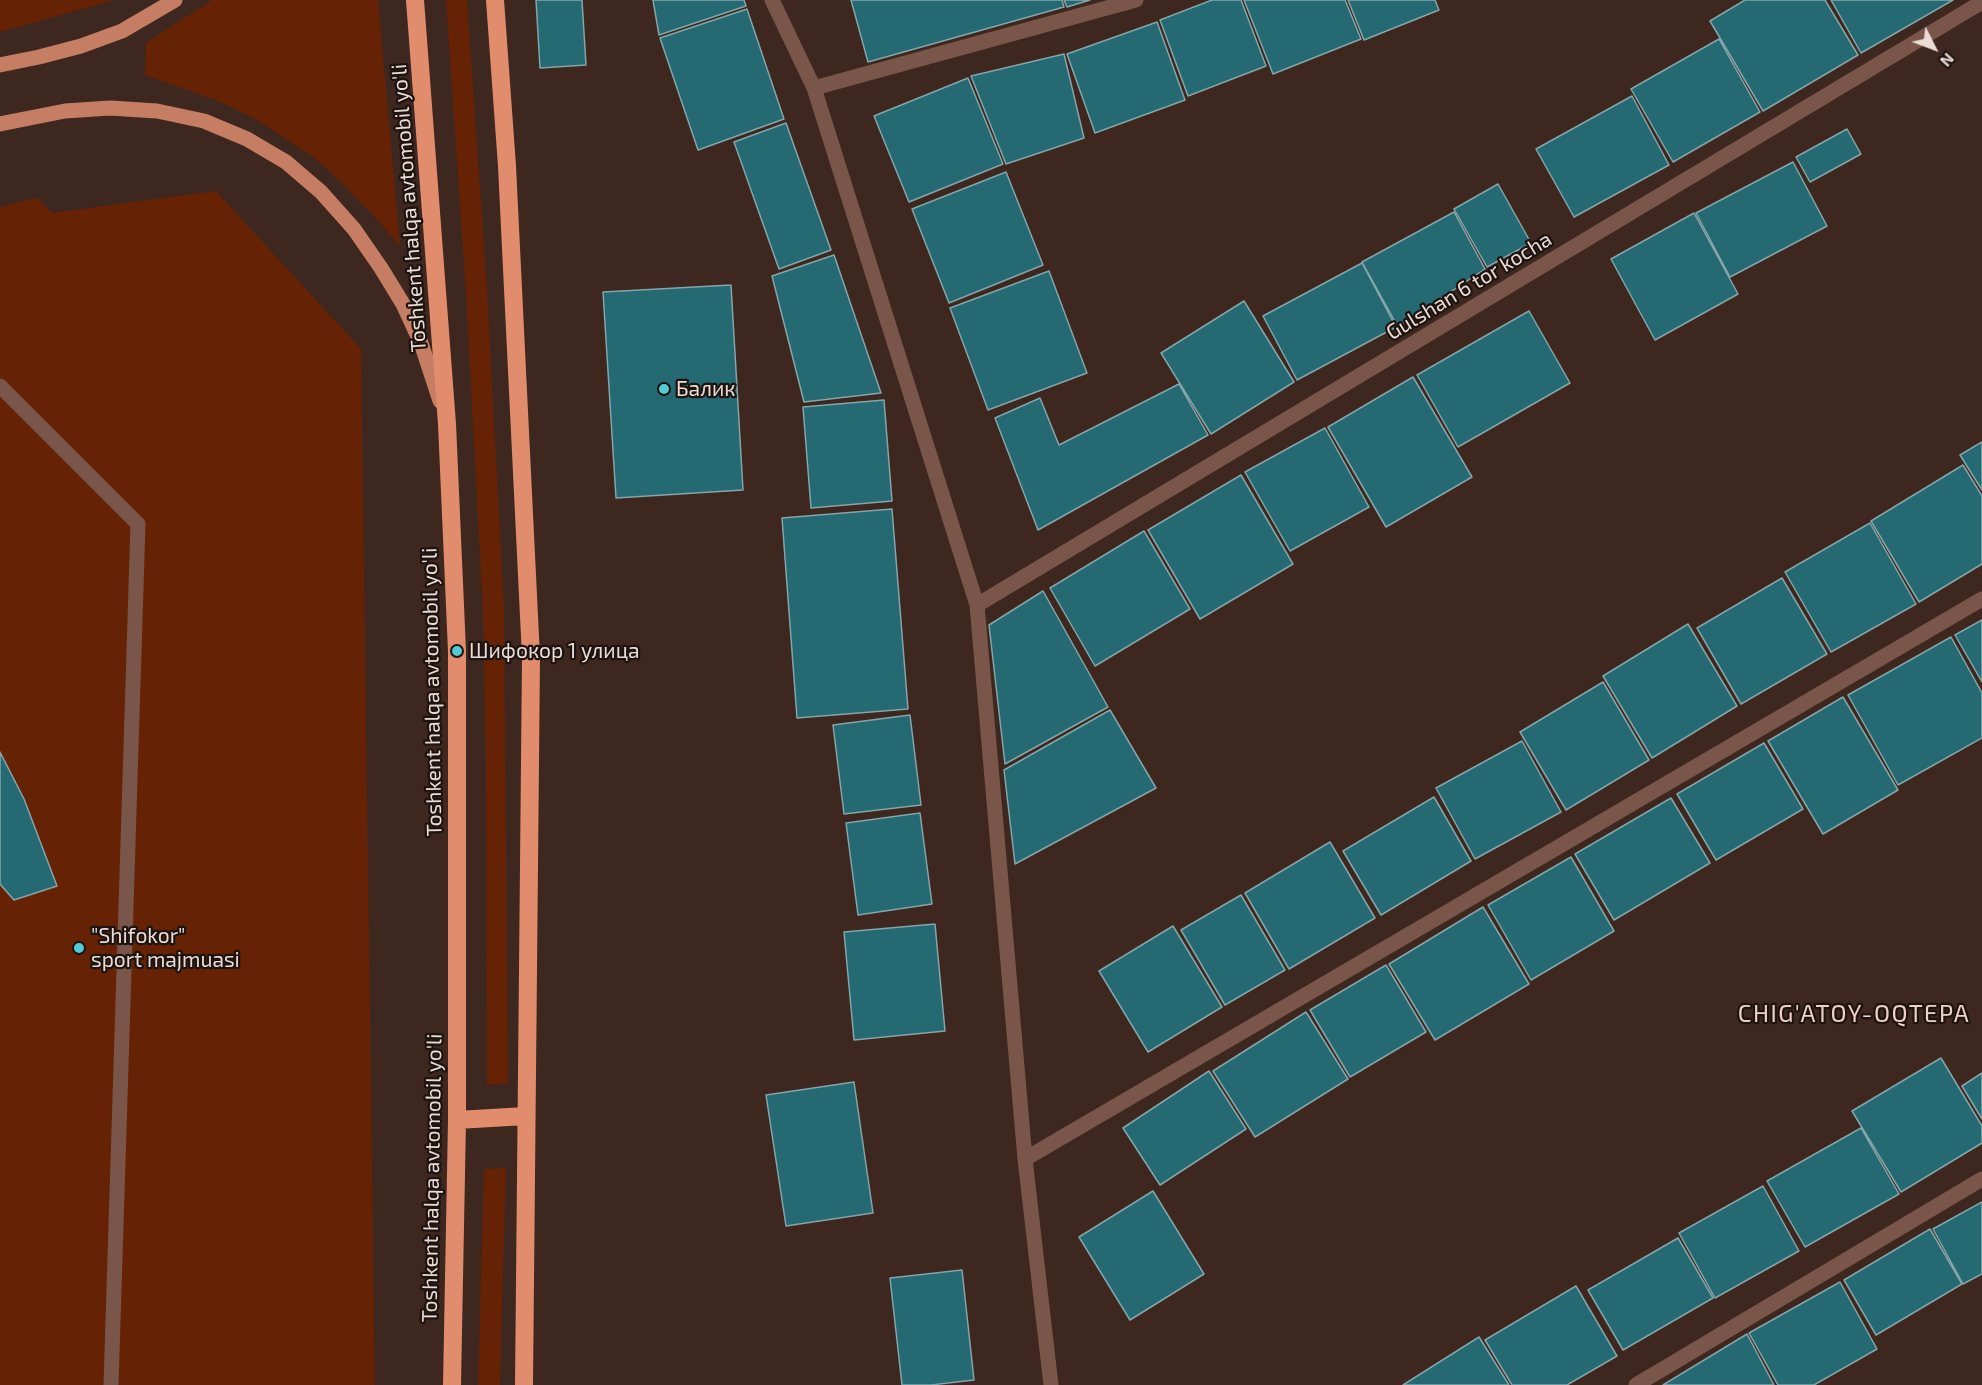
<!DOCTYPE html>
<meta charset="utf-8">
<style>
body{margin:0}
#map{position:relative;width:1982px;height:1385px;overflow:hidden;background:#3d271f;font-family:"Exo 2",sans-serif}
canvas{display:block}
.north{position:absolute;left:1904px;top:18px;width:60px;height:60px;-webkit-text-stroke:4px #1d130f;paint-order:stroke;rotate:132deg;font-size:16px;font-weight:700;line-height:24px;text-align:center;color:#eadbd6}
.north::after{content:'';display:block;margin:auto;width:21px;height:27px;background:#eadbd6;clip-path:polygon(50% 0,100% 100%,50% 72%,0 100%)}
</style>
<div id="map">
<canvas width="1982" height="1385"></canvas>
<div class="north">N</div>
</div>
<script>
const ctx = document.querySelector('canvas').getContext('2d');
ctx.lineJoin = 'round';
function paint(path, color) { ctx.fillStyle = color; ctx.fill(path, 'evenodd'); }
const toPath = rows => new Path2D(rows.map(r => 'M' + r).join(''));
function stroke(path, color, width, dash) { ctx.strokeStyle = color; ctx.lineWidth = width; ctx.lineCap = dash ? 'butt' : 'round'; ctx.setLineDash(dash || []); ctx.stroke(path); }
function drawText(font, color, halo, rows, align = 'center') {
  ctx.font = font + ' "Exo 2",sans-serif'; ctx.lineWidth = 4.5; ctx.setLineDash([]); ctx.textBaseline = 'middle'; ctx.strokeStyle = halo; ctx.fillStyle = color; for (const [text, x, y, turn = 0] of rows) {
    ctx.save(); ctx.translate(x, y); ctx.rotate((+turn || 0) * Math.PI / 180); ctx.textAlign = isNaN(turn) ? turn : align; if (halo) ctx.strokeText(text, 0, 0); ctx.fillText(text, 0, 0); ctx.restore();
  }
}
paint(toPath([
 [0,0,114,0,0,32],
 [212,0,378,0,400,246,373,215,344,185,316,159,286,139,254,118,218,101,145,75,146,43],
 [446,0,467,0,487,290,504,609,508,1083,487,1085,486,769,483,612,466,294],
 [216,191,361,349,375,1385,0,1385,0,207,37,198,52,213],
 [506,1168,500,1385,478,1385,484,1169]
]), '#662205');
const building = toPath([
 [536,0,582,0,586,65,540,68,536,0],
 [653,0,744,0,746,6,659,35,653,0],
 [851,0,1062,0,1064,7,868,62,851,0],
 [1064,0,1090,0,1067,7,1064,0],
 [1212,0,1241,0,1266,66,1188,96,1160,20,1212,0],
 [1244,0,1345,0,1361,39,1273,74,1244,0],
 [1348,0,1435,0,1439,10,1364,40,1348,0],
 [1745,0,1825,0,1858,55,1763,111,1710,21,1745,0],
 [1831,0,1953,0,1861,53,1831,0],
 [747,9,784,119,698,150,660,38,747,9],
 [1157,22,1185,100,1095,133,1067,54,1157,22],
 [1719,39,1760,112,1673,162,1631,89,1719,39],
 [1064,54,1084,138,1006,164,971,76,1064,54],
 [968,78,1003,164,909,202,874,116,968,78],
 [1632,96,1669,165,1574,217,1536,149,1632,96],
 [786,123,831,250,779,269,734,142,786,123],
 [1847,129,1861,154,1810,182,1796,157,1847,129],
 [1793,162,1827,226,1730,277,1696,213,1793,162],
 [1006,172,1043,265,949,303,912,209,1006,172],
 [1498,184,1531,243,1487,267,1454,209,1498,184],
 [1454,212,1485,269,1398,327,1362,262,1454,212],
 [1694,213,1738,294,1655,340,1611,259,1694,213],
 [834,255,881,393,804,402,772,276,834,255],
 [1362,263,1396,327,1297,380,1263,316,1362,263],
 [1049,271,1087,373,988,410,950,308,1049,271],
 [731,285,743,490,616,498,603,292,731,285],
 [1244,301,1294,382,1211,434,1161,353,1244,301],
 [1529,311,1570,383,1458,447,1417,375,1529,311],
 [1413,377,1472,477,1386,527,1328,427,1413,377],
 [1179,384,1208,435,1038,530,995,418,1040,398,1059,445,1179,384],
 [884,400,892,501,811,508,803,407,884,400],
 [1325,428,1369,507,1290,551,1245,472,1325,428],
 [1982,442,1982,490,1960,455,1982,442],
 [1963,465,1982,496,1982,564,1919,602,1871,521,1963,465],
 [1241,475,1293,564,1200,619,1148,530,1241,475],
 [892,509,908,709,797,718,782,518,892,509],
 [1870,523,1916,604,1831,652,1785,572,1870,523],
 [1144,531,1190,609,1095,666,1050,588,1144,531],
 [1782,578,1827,654,1741,704,1697,628,1782,578],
 [1043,591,1108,707,1005,764,989,625,1043,591],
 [1982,620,1982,682,1955,635,1982,620],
 [1688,624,1737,706,1652,758,1603,676,1688,624],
 [1951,637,1982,693,1982,738,1898,785,1848,695,1951,637],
 [1603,682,1649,760,1566,810,1520,732,1603,682],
 [1843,697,1898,790,1823,834,1768,741,1843,697],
 [1110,710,1156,788,1015,864,1004,770,1110,710],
 [910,715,921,805,844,814,833,725,910,715],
 [1522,741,1561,812,1475,859,1436,788,1522,741],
 [1764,743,1803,809,1716,860,1677,794,1764,743],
 [0,752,24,799,57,886,14,900,0,884,0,752],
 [1434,797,1471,861,1381,915,1343,851,1434,797],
 [1671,798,1710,863,1614,920,1575,854,1671,798],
 [920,813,932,904,858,915,846,823,920,813],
 [1330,842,1375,918,1289,969,1245,893,1330,842],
 [1571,857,1614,931,1531,980,1488,905,1571,857],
 [1241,895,1285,970,1225,1005,1181,930,1241,895],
 [1483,907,1529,984,1435,1040,1389,964,1483,907],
 [935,924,945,1031,854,1040,844,932,935,924],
 [1173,926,1222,1007,1148,1052,1099,971,1173,926],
 [1386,965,1426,1032,1350,1077,1310,1010,1386,965],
 [1306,1012,1348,1079,1255,1137,1213,1071,1306,1012],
 [1941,1058,1982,1126,1982,1143,1901,1192,1852,1111,1941,1058],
 [1209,1071,1246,1129,1160,1185,1123,1128,1209,1071],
 [1982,1073,1982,1119,1962,1086,1982,1073],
 [854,1082,873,1213,786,1226,766,1095,854,1082],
 [1861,1128,1899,1194,1805,1247,1767,1181,1861,1128],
 [1763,1186,1799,1251,1715,1298,1679,1233,1763,1186],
 [1153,1191,1204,1274,1130,1320,1079,1237,1153,1191],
 [1982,1202,1982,1274,1963,1284,1933,1229,1982,1202],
 [1930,1229,1962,1284,1876,1335,1844,1280,1930,1229],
 [1678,1238,1713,1298,1623,1350,1588,1290,1678,1238],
 [962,1270,974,1380,931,1385,902,1385,890,1278,962,1270],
 [1840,1282,1877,1349,1814,1385,1778,1385,1749,1333,1840,1282],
 [1576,1286,1617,1356,1567,1385,1512,1385,1485,1340,1576,1286],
 [1747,1334,1774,1385,1663,1385,1747,1334],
 [1479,1337,1509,1385,1403,1385,1479,1337]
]);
paint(building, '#256972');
stroke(building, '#84a6aa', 1.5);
stroke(toPath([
 [772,0,814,88,977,605,1025,1159,1051,1385],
 [814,88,1136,0],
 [0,386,138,524,111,1385],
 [977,605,1982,2],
 [1025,1159,1982,599],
 [1636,1385,1982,1179]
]), '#7a564a', 15);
stroke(toPath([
 [0,65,39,57,81,46,122,31,175,0],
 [0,124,65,111,110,108,157,111,204,121,247,139,286,162,321,192,354,229,381,268,403,304,421,343,440,401]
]), '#c57d64', 15);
stroke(toPath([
 [415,0,447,424,457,651,457,1120,452,1385],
 [495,0,507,166,531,657,524,1385],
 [457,1120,526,1116]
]), '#e28c6e', 18);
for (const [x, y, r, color] of [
 [664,389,6,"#52cbd9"],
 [457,651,6,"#52cbd9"],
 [79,948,6,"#52cbd9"]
]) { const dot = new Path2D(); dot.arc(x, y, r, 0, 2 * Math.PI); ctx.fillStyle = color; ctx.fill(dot); stroke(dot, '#1d130f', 2); }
drawText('21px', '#eadbd6', '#1d130f', [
 ["Toshkent halqa avtomobil yo'li",409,208,-94],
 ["Gulshan 6 tor kocha",1469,286,-31],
 ["Toshkent halqa avtomobil yo'li",432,692,-91],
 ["Toshkent halqa avtomobil yo'li",432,1178,-89]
]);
drawText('21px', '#eadbd6', '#1d130f', [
 ["Балик",676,389],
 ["Шифокор 1 улица",469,651],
 ["\"Shifokor\"",91,936],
 ["sport majmuasi",91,960]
], 'left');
ctx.letterSpacing = '1.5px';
drawText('24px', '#eed0c5', '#1d130f', [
 ["CHIG'ATOY-OQTEPA",1854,1014]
]);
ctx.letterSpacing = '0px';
</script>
